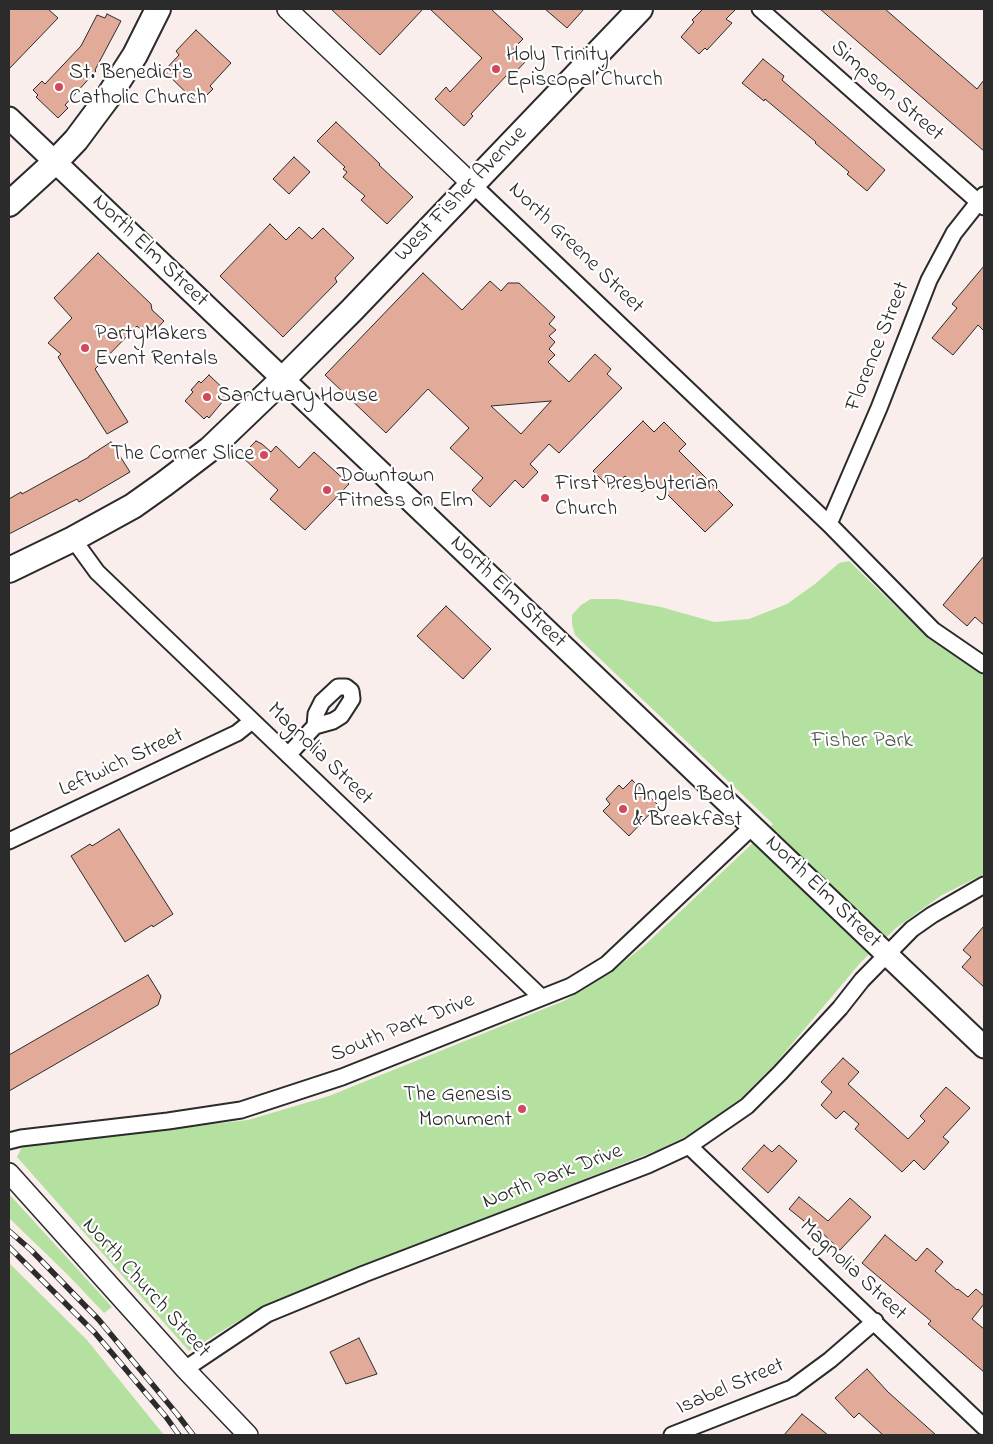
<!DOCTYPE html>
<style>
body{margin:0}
#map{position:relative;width:993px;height:1444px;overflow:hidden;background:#f9eeeb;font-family:"Indie Flower",sans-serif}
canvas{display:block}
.frame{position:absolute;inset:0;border:10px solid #2b2b2b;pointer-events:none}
</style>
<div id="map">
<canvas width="993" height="1444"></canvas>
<div class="frame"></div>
</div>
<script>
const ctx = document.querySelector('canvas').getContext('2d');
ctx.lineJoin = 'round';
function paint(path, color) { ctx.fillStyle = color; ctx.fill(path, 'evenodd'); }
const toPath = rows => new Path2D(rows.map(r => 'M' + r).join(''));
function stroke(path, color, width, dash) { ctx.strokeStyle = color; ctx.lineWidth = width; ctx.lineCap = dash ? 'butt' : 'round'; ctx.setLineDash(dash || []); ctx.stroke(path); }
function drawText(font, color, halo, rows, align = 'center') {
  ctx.font = font + ' "Indie Flower",sans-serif'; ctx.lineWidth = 4.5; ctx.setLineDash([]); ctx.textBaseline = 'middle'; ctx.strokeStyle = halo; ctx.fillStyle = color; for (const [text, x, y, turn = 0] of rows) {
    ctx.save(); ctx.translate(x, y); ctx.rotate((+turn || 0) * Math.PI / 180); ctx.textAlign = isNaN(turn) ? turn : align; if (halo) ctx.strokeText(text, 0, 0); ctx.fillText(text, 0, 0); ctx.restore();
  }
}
paint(toPath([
 [849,561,928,638,984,675,984,874,942,895,896,928,861,962,775,1064,739,1100,697,1131,658,1150,321,1283,245,1317,189,1351,17,1157,22,1147,30,1145,248,1120,329,1096,566,1000,613,971,646,944,773,824,575,635,572,624,572,615,581,605,591,599,617,599,661,607,714,622,749,619,787,604,815,584,839,563],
 [9,1194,112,1307,104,1313,66,1273,9,1218],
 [9,1263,87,1340,164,1435,9,1435]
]), '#b4e1a0');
const building = toPath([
 [9,9,48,9,58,18,9,69,9,9],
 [331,9,423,9,380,55,331,9],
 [430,9,491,9,523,39,513,49,526,61,509,79,506,76,471,114,473,116,464,126,435,99,446,87,450,92,482,58,430,9],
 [545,9,584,9,567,28,545,9],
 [703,9,736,9,726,19,732,23,707,50,705,48,699,54,681,37,694,22,692,20,703,9],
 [820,9,885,9,977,89,984,80,984,151,820,9],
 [107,14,121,21,95,70,96,71,65,105,68,108,58,118,36,97,38,95,33,90,42,81,45,84,81,46,97,15,105,18,107,14],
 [196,30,231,63,210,86,213,89,198,104,164,71,179,55,176,51,196,30],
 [763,59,784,76,782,80,885,170,867,191,847,174,849,172,815,143,816,142,765,99,764,101,742,83,763,59],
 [336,122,380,164,379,165,413,197,387,224,361,200,365,196,343,177,347,172,343,169,345,167,317,141,336,122],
 [294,157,310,172,289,194,273,179,294,157],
 [270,224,286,240,299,227,312,239,323,228,354,258,335,278,337,282,283,337,220,276,270,224],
 [98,253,151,304,152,310,164,321,149,337,137,326,95,369,128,422,107,434,58,357,61,354,48,343,72,318,54,298,98,253],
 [984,266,984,331,978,325,953,355,932,338,957,308,952,304,984,266],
 [423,273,462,310,490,281,501,291,508,283,519,283,555,317,549,324,556,330,549,336,555,342,549,349,555,355,548,362,569,382,595,354,611,369,607,374,622,388,559,453,549,444,530,464,538,472,523,488,515,480,490,507,472,490,483,478,450,448,469,428,428,389,386,433,325,375,423,273],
 [551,401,521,434,491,406,551,401],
 [209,375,229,394,209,418,207,416,204,419,185,401,193,392,191,390,199,381,201,383,209,375],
 [643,421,654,432,664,422,686,444,679,451,733,505,705,532,654,481,642,492,625,476,611,489,593,471,643,421],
 [256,441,262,444,271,452,276,446,299,468,314,452,349,484,305,530,270,499,278,490,241,456,256,441],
 [111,442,130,472,79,502,77,499,9,534,9,499,21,492,22,494,89,457,89,456,111,442],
 [984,556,984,625,975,617,967,626,943,605,984,556],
 [446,606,491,649,463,679,417,636,446,606],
 [632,780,658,805,629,836,603,811,610,804,606,799,619,785,623,789,632,780],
 [119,829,173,914,153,927,152,925,125,942,71,856,90,844,92,846,119,829],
 [984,926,984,987,962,967,971,957,963,950,984,926],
 [148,975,161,996,158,1005,9,1091,9,1055,148,975],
 [843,1058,859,1072,848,1084,908,1139,925,1121,920,1116,946,1087,970,1108,943,1137,949,1142,924,1170,914,1160,902,1172,855,1129,859,1124,844,1111,836,1119,821,1105,832,1092,821,1082,843,1058],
 [764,1145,772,1152,779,1145,797,1161,768,1193,742,1169,764,1145],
 [799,1197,828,1221,850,1198,871,1217,840,1250,811,1222,809,1225,789,1209,799,1197],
 [885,1235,916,1261,927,1248,943,1262,935,1271,957,1290,958,1289,968,1297,976,1289,984,1296,984,1304,972,1319,984,1329,984,1372,928,1324,931,1321,862,1263,885,1235],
 [359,1338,377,1374,346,1384,330,1352,359,1338],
 [867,1369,888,1392,936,1435,883,1435,859,1413,854,1418,835,1398,867,1369],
 [802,1414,828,1435,784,1435,802,1414]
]);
paint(building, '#e2ab99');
stroke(building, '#2b2b2b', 1);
const minor = toPath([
 [760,9,984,207],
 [472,184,829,524,933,630,984,665],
 [829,524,879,408,929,280,954,233,984,195],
 [73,539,97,572,541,997],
 [288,755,315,726,333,721,341,716,352,699,351,691,346,687,338,687,322,702,316,714,315,726],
 [9,841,237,733,252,721],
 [9,1141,21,1138,168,1121,241,1110,342,1077,571,986,607,964,752,827],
 [689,1146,984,1427],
 [185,1369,267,1314,364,1274,648,1165,689,1146,747,1106,780,1073,840,1008,862,980,912,929,932,915,984,885],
 [672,1435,792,1388,830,1360,875,1321]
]);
const tertiary = toPath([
 [287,9,472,184],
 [9,1173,185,1369,248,1435]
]);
const secondary = toPath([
 [9,118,984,1047]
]);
const primary = toPath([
 [9,204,55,162,76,140,108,97,135,55,158,9],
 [9,570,73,539,133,506,164,484,210,449,283,379,352,310,640,9]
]);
stroke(minor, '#2b2b2b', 19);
stroke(tertiary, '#2b2b2b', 22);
stroke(secondary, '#2b2b2b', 25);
stroke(primary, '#2b2b2b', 28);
stroke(minor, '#fff', 15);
stroke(tertiary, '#fff', 19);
stroke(secondary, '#fff', 21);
stroke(primary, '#fff', 24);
const rail = toPath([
 [9,1231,31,1250,99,1320,177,1414,193,1435],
 [9,1247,95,1333,166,1417,179,1435]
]);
stroke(rail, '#2b2b2b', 5.5);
stroke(rail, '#fff', 4, [11]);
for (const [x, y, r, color] of [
 [496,69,5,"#d1495b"],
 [59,87,5,"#d1495b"],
 [85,348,5,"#d1495b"],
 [207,397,5,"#d1495b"],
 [264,455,5,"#d1495b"],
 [327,490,5,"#d1495b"],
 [545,498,5,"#d1495b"],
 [623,809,5,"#d1495b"],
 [522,1109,5,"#d1495b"]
]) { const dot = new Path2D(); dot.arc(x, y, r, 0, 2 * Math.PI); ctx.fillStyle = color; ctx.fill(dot); stroke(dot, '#fff', 2); }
drawText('22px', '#2b2b2b', '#fff', [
 ["Holy Trinity",506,56],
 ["Episcopal Church",506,81],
 ["St. Benedict's",69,74],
 ["Catholic Church",69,99],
 ["PartyMakers",95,335],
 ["Event Rentals",95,360],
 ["Sanctuary House",217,397],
 ["The Corner Slice",254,455,"right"],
 ["Downtown",337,477],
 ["Fitness on Elm",337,502],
 ["First Presbyterian",555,485],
 ["Church",555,510],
 ["Angels Bed",633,796],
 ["& Breakfast",633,821],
 ["The Genesis",512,1096,"right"],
 ["Monument",512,1121,"right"]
], 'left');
drawText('22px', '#2b2b2b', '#fff', [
 ["Simpson Street",886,92,41],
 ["West Fisher Avenue",462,195,-46],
 ["North Greene Street",575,249,44],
 ["North Elm Street",149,252,44],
 ["Florence Street",879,347,-68],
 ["North Elm Street",507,593,44],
 ["Magnolia Street",319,755,44],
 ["Leftwich Street",122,764,-25],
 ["North Elm Street",822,893,44],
 ["South Park Drive",403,1029,-22],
 ["North Park Drive",553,1178,-21],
 ["Magnolia Street",852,1271,43],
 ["North Church Street",145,1289,48],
 ["Isabel Street",731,1388,-23]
]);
drawText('22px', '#4d5848', '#fff', [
 ["Fisher Park",862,742]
]);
</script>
